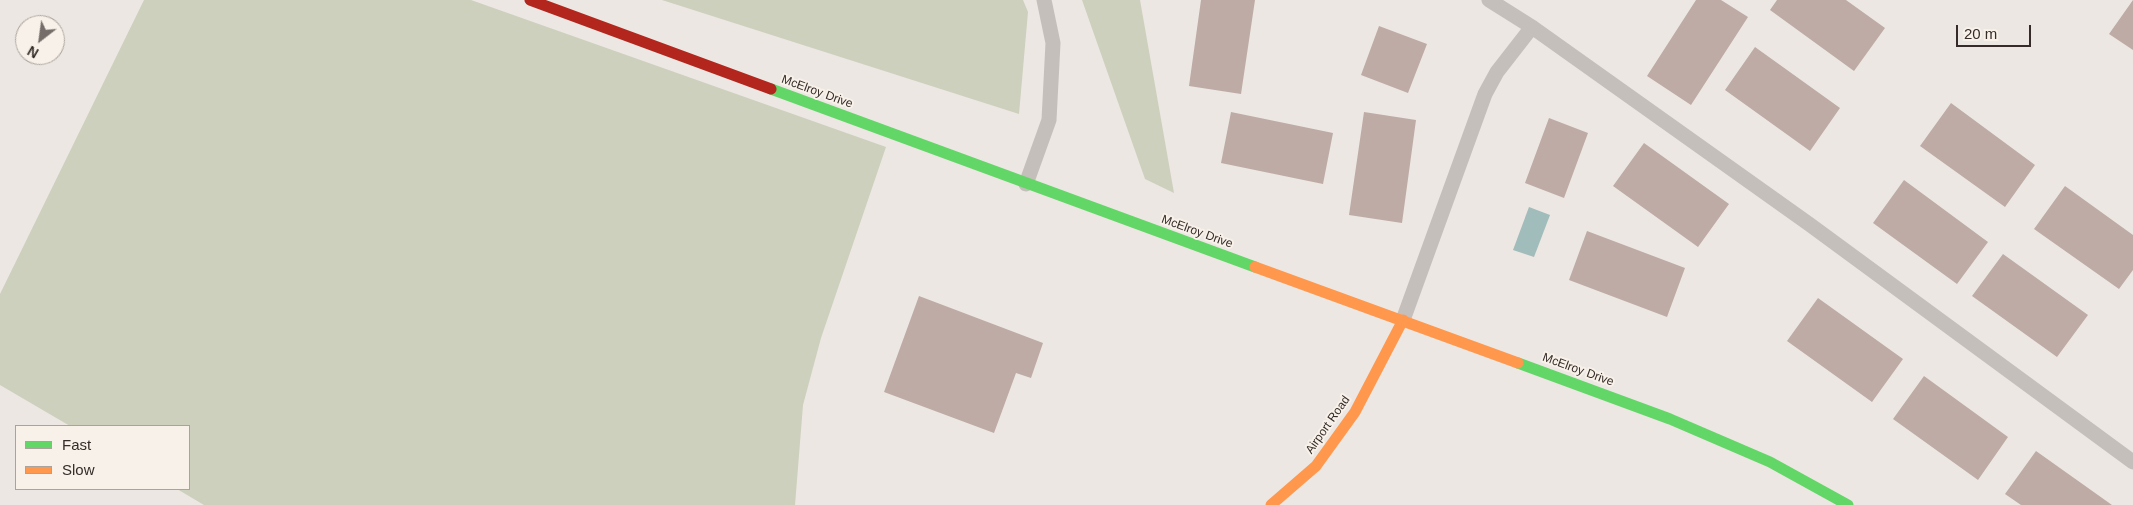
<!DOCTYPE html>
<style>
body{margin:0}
#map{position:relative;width:2133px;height:505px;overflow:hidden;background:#ece7e2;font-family:Arial,sans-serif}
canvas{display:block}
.legend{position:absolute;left:15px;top:425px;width:175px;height:65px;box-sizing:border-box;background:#f8f1e9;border:1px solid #aaa29c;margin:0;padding:6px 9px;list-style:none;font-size:15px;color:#352c29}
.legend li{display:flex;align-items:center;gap:10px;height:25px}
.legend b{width:25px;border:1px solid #aaa29c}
.north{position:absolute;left:15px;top:15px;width:50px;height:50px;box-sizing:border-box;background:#f8f1e9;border:1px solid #aaa29c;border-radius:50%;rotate:210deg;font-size:14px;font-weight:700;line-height:20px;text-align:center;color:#352c29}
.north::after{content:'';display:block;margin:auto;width:18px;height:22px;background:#756d6a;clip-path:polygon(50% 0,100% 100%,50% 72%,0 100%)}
.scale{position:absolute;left:1956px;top:25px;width:75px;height:22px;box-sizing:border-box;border:2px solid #352c29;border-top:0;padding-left:6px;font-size:15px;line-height:18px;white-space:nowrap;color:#352c29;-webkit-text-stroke:4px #f8f1e9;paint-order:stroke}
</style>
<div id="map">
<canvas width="2133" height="505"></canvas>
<ul class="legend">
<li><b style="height:6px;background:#63d668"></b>Fast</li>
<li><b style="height:6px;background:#ff974d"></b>Slow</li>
</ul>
<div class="north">N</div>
<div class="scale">20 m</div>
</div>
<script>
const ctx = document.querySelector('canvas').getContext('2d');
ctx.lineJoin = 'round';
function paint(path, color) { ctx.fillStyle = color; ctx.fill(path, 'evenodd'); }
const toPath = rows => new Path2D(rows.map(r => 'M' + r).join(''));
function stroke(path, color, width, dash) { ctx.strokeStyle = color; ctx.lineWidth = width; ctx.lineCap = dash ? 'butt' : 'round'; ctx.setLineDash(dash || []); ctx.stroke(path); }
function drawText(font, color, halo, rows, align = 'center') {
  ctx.font = font + ' Arial,sans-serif'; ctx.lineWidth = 4; ctx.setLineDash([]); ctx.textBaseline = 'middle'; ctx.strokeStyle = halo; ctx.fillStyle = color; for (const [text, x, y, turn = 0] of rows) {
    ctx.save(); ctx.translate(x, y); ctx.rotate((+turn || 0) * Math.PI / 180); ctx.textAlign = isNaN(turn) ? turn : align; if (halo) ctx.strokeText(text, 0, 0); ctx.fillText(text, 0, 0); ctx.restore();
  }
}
paint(toPath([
 [144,0,471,0,886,147,821,338,803,405,795,505,204,505,177,489,189,489,189,426,70,426,0,385,0,294],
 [662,0,1023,0,1028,12,1019,114],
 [1082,0,1140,0,1174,193,1145,179]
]), '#cdd0bd');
paint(toPath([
 [1529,207,1550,215,1534,257,1513,250]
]), '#a0bcbb');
paint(toPath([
 [1201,0,1255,0,1241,94,1189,86],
 [1696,0,1721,0,1748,17,1691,105,1647,76],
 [1777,0,1846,0,1885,28,1854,71,1770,10],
 [2133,0,2133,50,2109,34],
 [1379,26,1427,44,1408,93,1361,75],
 [1755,47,1840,108,1810,151,1725,90],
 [1951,103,2035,165,2005,207,1920,146],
 [1231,112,1333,133,1323,184,1221,163],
 [1364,112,1416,120,1402,223,1349,215],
 [1549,118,1588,133,1564,198,1525,183],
 [1644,143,1729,204,1698,247,1613,186],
 [1904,180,1988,242,1957,284,1873,223],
 [2065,186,2133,235,2133,270,2119,289,2034,229],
 [1587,231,1685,268,1667,317,1569,280],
 [2003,254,2088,315,2057,357,1972,296],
 [919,296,1043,343,1031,378,1016,373,994,433,884,392],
 [1818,298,1903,359,1872,402,1787,341],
 [1924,376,2008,437,1978,480,1893,419],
 [2036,451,2112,505,2021,505,2005,494]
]), '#beaba5');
stroke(toPath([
 [1489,0,1532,27,1809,224,2133,462],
 [1026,184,1049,120,1053,43,1044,0],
 [1403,320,1485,94,1497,72,1532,27]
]), '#c5bfbb', 15);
stroke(toPath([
 [771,89,1255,267],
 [1518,363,1670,419,1770,462,1848,505]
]), '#63d668', 11);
stroke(toPath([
 [1255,267,1518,363],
 [1271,505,1316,466,1355,412,1403,320]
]), '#ff974d', 11);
stroke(toPath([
 [530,0,771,89]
]), '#b3261e', 11);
drawText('12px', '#352c29', '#f8f1e9', [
 ["McElroy Drive",817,92,20],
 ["McElroy Drive",1197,232,20],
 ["McElroy Drive",1578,370,20],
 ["Airport Road",1328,425,-55]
]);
</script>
